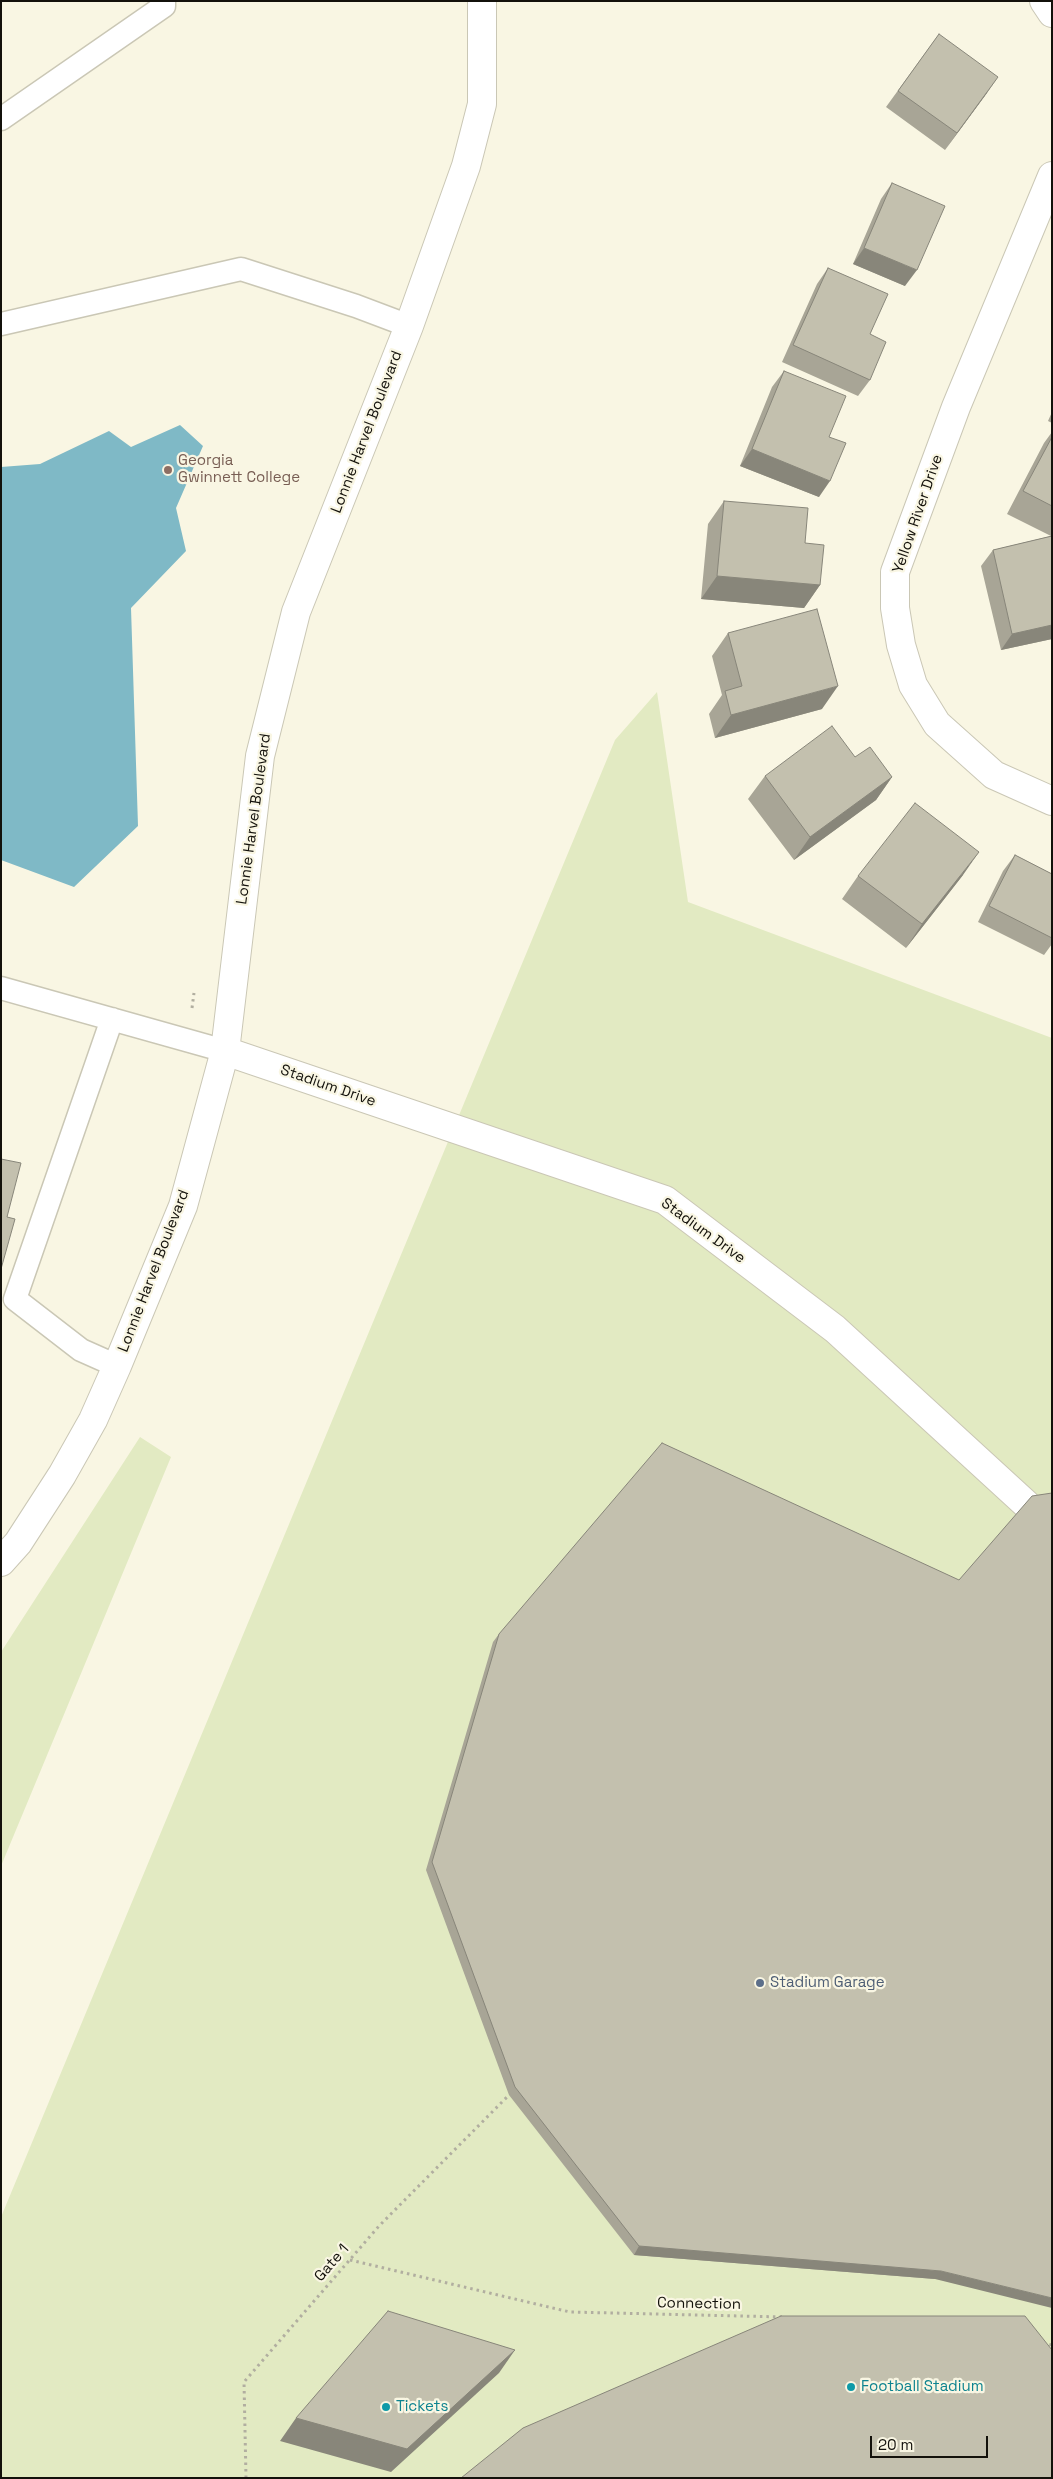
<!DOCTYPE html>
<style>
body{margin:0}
#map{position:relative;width:1053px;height:2479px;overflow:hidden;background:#f9f6e3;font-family:"Space Grotesk",sans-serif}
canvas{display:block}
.frame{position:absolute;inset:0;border:2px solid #13110b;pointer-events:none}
.scale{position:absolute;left:870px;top:2436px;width:118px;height:22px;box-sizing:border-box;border:2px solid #13110b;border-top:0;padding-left:6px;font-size:15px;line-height:18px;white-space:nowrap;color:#13110b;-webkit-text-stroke:4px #f9f6e3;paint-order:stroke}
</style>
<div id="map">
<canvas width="1053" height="2479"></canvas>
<div class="frame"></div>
<div class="scale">20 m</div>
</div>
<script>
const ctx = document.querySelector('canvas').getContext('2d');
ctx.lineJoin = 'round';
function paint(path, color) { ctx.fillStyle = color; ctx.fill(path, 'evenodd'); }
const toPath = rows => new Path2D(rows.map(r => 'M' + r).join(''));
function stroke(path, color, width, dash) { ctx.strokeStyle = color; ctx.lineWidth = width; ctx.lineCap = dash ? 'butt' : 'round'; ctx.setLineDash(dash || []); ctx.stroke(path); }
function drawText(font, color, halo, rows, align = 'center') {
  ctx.font = font + ' "Space Grotesk",sans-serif'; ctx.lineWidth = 4.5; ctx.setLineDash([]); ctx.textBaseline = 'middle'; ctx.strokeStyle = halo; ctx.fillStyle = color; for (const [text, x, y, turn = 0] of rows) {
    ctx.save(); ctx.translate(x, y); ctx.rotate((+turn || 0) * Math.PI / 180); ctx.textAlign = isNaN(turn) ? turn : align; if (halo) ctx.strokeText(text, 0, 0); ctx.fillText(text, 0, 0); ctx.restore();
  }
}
paint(toPath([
 [657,692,688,902,1052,1038,1052,2478,1,2478,1,2217,615,740],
 [140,1437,171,1457,1,1866,1,1652]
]), '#e2eac2');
paint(toPath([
 [180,425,203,446,176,508,186,551,131,608,138,826,74,887,1,860,1,467,40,464,109,431,131,447]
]), '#7fb9c6');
const service = toPath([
 [1,119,164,6,164,1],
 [1,324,241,269,356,306,409,326],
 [1,988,225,1051],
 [112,1019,15,1299,81,1350,117,1366]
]);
const minor = toPath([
 [1044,1,1052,13],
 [1052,176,956,407,895,572,895,608,901,645,913,685,937,724,994,775,1052,801],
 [225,1051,665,1200,835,1329,1026,1504]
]);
const tertiary = toPath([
 [1,1562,18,1543,62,1475,93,1420,117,1366,183,1206,225,1051,260,756,296,612,409,326,466,166,482,104,482,1]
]);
stroke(service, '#cac7b5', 25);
stroke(minor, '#cac7b5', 30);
stroke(tertiary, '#cac7b5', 30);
stroke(toPath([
 [192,1008,194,993],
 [350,2260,570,2312,783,2317],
 [1043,2343,1052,2345],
 [246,2478,244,2382,379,2226,509,2095]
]), '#b1aea0', 3, [2.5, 4]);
stroke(service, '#fff', 22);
stroke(minor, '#fff', 28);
stroke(tertiary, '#fff', 28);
paint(toPath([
 [939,34,987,93,945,150,886,107],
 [892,183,905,286,853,264,881,199],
 [828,268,870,334,870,380,858,396,782,362,817,284],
 [784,371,829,437,819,497,740,466,772,387],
 [1052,412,1052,423,1048,421],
 [1052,432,1052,639,1001,650,981,566,993,550,1051,536,1007,514,1044,443],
 [724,501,805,543,820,585,804,608,701,599,708,524],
 [728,633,822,709,715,738,709,714,722,695,712,656],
 [855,757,892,777,876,800,794,860,748,799,765,776],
 [1015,855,1052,874,1052,944,1044,955,978,922,1003,871],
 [963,875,906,948,842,899,858,876],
 [499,1634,935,2279,634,2255,509,2095,426,1870,493,1642]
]), '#a8a596');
paint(toPath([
 [998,77,987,93,945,150,957,133],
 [864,248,917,270,905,286,853,264],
 [752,449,830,481,819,497,740,466],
 [717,576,820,585,804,608,701,599],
 [1052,625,1052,639,1001,650,1012,634],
 [838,686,822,709,715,738,731,715],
 [892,777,876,800,794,860,810,837],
 [979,852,963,875,906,948,922,924],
 [639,2246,941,2271,1052,2298,1052,2308,935,2279,634,2255],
 [515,2350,499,2373,391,2472,280,2441,296,2418]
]), '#88867a');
const building = toPath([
 [939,34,998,77,957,133,898,91,939,34],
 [892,183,945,206,917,270,864,248,892,183],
 [828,268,888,294,870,334,886,342,870,380,793,345,828,268],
 [784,371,846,396,829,437,846,443,830,481,752,449,784,371],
 [1052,437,1052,506,1023,491,1052,437],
 [724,501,808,508,805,543,824,545,820,585,717,576,724,501],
 [1052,536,1052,625,1012,634,993,550,1052,536],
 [817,609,838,686,731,715,725,691,742,686,728,633,817,609],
 [832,726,855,757,870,747,892,777,810,837,765,776,832,726],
 [915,803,979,852,922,924,858,876,915,803],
 [1015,855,1052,874,1052,938,989,906,1015,855],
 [1,1159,21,1163,7,1217,15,1219,1,1269,1,1159],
 [662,1443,959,1580,1032,1496,1052,1493,1052,2298,941,2271,639,2246,515,2087,432,1862,499,1634,662,1443],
 [388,2311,515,2350,407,2449,296,2418,388,2311],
 [781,2316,1025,2316,1052,2350,1052,2478,461,2478,523,2428,781,2316]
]);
paint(building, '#c3c0ae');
stroke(building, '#88867a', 1);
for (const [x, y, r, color] of [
 [168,470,5,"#8d6e63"],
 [760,1983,5,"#5c6f8a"],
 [851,2387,5,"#0f9aa8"],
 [386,2407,5,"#0f9aa8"]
]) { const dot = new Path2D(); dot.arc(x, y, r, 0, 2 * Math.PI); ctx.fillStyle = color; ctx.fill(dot); stroke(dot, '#f9f6e3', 2); }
drawText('15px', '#13110b', '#f9f6e3', [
 ["Lonnie Harvel Boulevard",367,432,-69],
 ["Yellow River Drive",918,514,-71],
 ["Lonnie Harvel Boulevard",254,819,-82],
 ["Stadium Drive",328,1086,19],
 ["Stadium Drive",703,1231,36],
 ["Lonnie Harvel Boulevard",154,1271,-69],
 ["Gate 1",332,2263,-49],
 ["Connection",699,2304,1]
]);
drawText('15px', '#785e54', '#f9f6e3', [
 ["Georgia",178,461],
 ["Gwinnett College",178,478]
], 'left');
drawText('15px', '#4e5e75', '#f9f6e3', [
 ["Stadium Garage",770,1983]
], 'left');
drawText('15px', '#0d838f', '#f9f6e3', [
 ["Football Stadium",861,2387],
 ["Tickets",396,2407]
], 'left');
</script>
